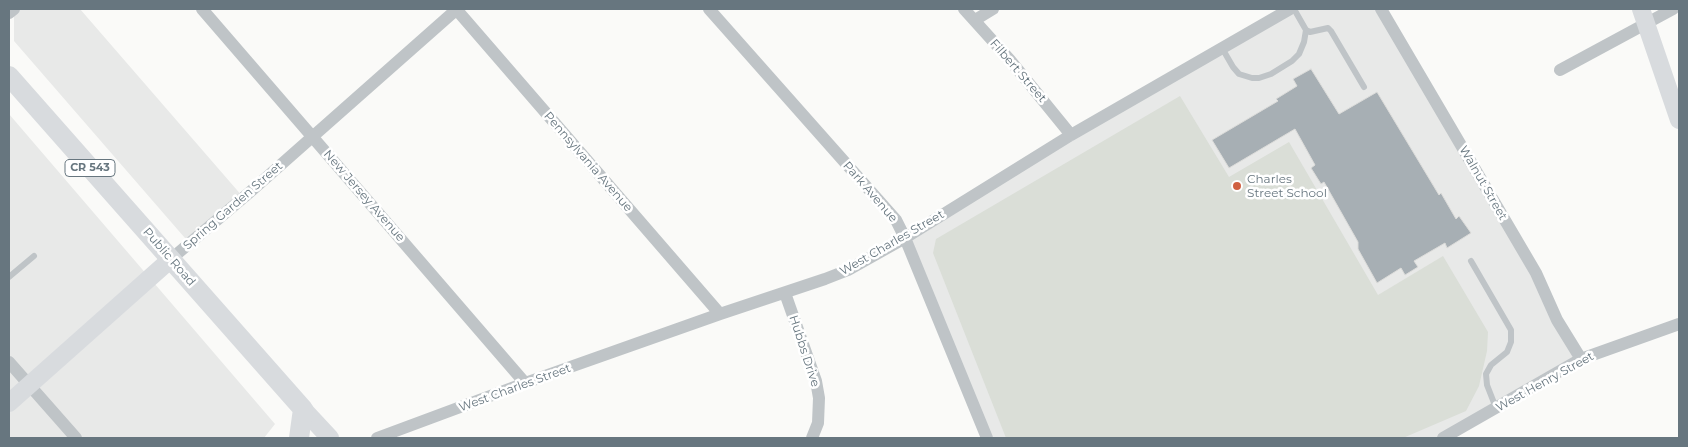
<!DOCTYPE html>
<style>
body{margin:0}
#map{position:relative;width:1688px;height:447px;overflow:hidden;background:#fafaf8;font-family:Montserrat,sans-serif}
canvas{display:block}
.frame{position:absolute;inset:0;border:10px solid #67767f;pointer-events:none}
</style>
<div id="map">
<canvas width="1688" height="447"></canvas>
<div class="frame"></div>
</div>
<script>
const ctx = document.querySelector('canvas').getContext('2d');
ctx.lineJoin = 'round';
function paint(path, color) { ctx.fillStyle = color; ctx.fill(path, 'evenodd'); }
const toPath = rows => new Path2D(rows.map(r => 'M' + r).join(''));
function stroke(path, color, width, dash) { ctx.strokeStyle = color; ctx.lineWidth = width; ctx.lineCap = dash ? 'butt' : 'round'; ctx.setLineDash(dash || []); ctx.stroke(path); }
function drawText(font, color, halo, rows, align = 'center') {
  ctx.font = font + ' Montserrat,sans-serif'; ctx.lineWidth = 5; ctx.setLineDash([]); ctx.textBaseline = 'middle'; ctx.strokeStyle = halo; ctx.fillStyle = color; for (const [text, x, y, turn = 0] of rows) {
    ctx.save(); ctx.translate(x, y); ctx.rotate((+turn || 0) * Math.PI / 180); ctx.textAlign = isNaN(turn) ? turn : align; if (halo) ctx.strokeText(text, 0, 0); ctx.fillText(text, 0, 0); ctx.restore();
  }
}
paint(toPath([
 [14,9,80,9,243,197,191,245,14,41],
 [1290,9,1381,9,1581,359,1496,408,1437,438,987,438,905,238],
 [9,114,275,424,264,438,9,438]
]), '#e8e9e8');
paint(toPath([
 [1180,96,1229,177,1289,142,1378,295,1443,256,1488,332,1487,351,1479,386,1466,411,1403,438,1006,438,933,253,936,239]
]), '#daded7');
const building = toPath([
 [1311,69,1339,114,1377,92,1439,195,1441,193,1456,219,1459,216,1471,233,1447,248,1445,243,1414,261,1418,267,1405,275,1401,268,1377,283,1358,249,1358,242,1324,182,1321,184,1311,168,1315,165,1295,129,1229,168,1212,140,1278,101,1276,99,1297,86,1293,79,1311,69]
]);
paint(building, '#a7afb4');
stroke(building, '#dcdcda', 1);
stroke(toPath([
 [1294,9,1306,30,1310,32,1328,28,1331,31,1364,87],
 [1222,48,1233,67,1239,74,1252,78,1259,78,1271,74,1292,61,1299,54,1304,42,1306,30],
 [1471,261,1511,330,1511,342,1507,352,1491,365,1486,374,1487,385,1496,408],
 [9,277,34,256]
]), '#bfc4c7', 6);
stroke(toPath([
 [202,9,525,383],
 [456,9,720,314],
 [709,9,896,220,905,238,987,438],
 [964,9,1010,60,1071,135],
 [1381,9,1536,273,1557,320,1581,359],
 [9,13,14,9],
 [975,20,993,9],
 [1560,70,1673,9],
 [171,259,250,192,457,9],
 [785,293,816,381,819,398,818,423,812,438],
 [9,362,76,438],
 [377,438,525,383,720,314,825,279,848,270,905,238,1071,135,1290,9],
 [1443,438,1581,359,1679,324]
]), '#bfc4c7', 12);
stroke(toPath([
 [1641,9,1679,120],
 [9,403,171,259],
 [303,409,330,438]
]), '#d8dbde', 18);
stroke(toPath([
 [9,76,303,409,299,438]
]), '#d8dbde', 20);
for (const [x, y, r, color] of [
 [1237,186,5,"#d06041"]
]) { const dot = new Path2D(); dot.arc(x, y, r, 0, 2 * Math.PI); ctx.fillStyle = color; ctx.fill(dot); stroke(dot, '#fff', 2); }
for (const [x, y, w] of [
 [90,168,50]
]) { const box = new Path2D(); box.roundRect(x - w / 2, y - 8.5, w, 17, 4); ctx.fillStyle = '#fff'; ctx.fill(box); stroke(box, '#67767f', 1); }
drawText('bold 11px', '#67767f', null, [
 ["CR 543",90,168]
]);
drawText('12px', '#67767f', '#fff', [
 ["Filbert Street",1018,71,49],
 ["Pennsylvania Avenue",588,162,49],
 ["Walnut Street",1483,183,60],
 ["Park Avenue",870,192,49],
 ["New Jersey Avenue",364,196,49],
 ["Spring Garden Street",233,206,-41],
 ["West Charles Street",892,243,-30],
 ["Public Road",169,257,49],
 ["Hubbs Drive",804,351,72],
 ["West Henry Street",1545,382,-29],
 ["West Charles Street",515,388,-20]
]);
drawText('12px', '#67767f', '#fff', [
 ["Charles",1247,179],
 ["Street School",1247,193]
], 'left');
</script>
